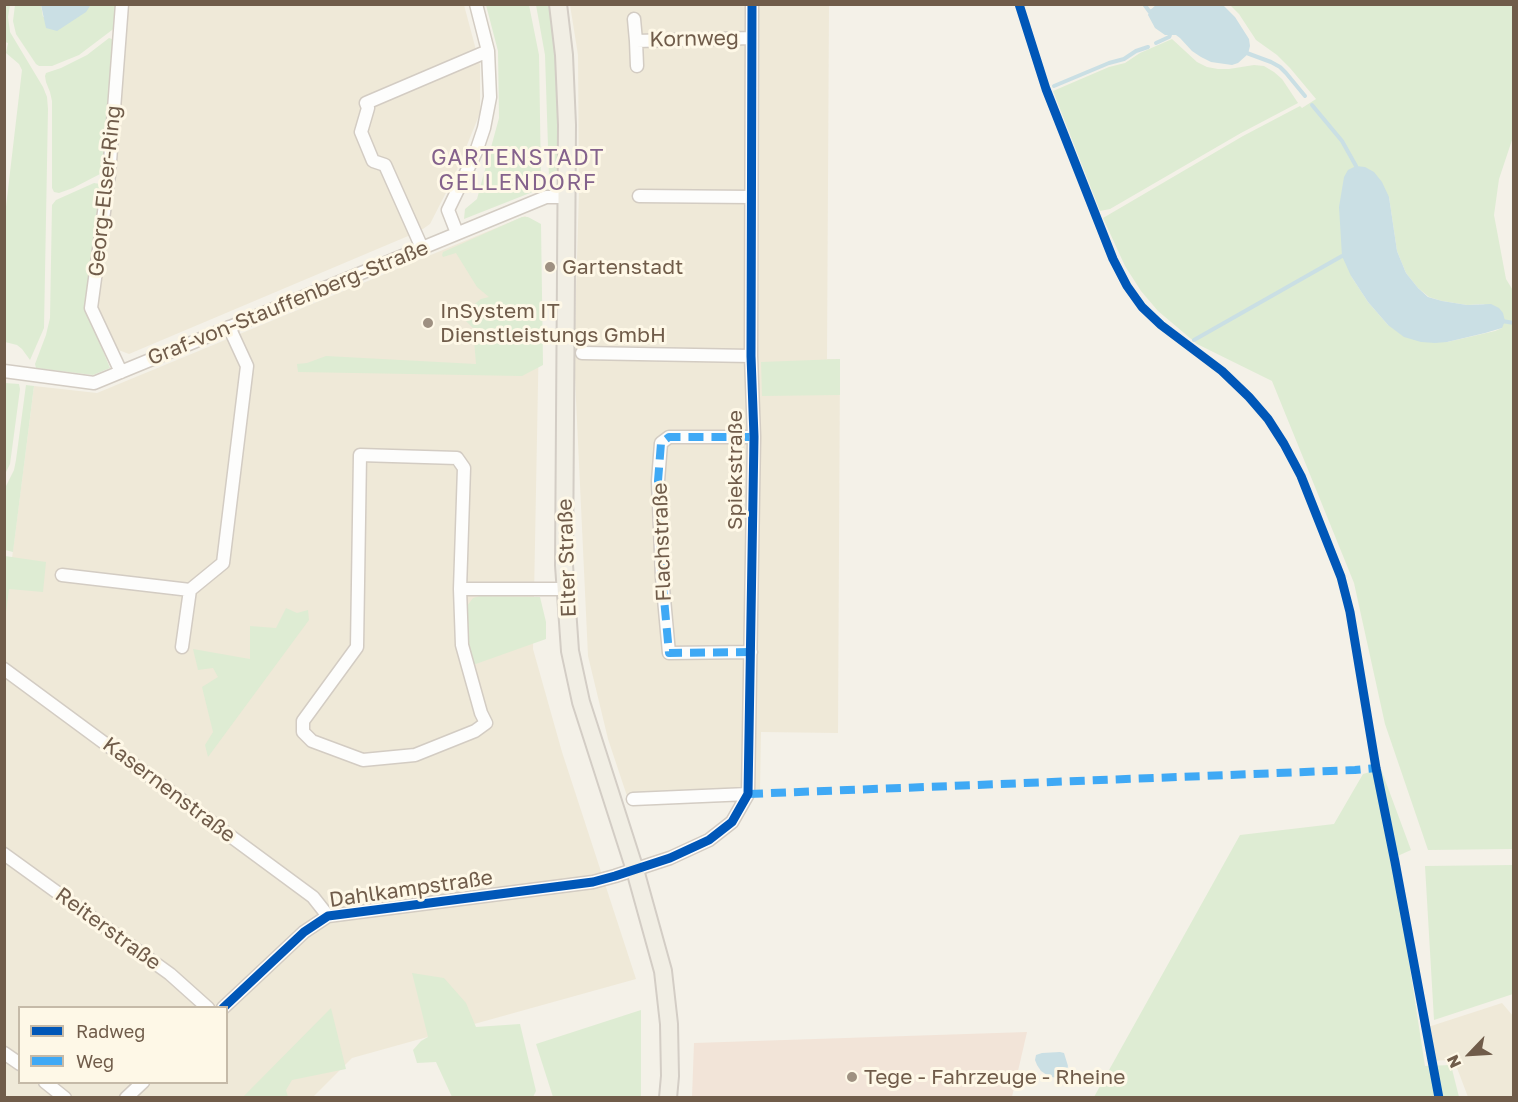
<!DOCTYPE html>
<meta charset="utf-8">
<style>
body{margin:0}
#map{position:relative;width:1518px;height:1102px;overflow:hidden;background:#f4f1e8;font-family:"Golos Text",sans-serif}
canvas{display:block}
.frame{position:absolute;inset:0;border:6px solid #705c4a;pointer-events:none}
.legend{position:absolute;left:18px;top:1006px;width:210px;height:78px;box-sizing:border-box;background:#fef8e7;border:2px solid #c5baa8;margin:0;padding:8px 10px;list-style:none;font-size:18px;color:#705c4a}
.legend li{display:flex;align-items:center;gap:12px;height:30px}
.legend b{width:30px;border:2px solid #c5baa8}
.north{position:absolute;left:1440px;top:1024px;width:60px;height:60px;-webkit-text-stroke:4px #fef8e7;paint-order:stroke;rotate:245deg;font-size:16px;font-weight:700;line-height:24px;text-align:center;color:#705c4a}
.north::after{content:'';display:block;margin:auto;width:21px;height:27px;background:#705c4a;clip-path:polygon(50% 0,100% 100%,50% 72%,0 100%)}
</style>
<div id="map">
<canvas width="1518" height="1102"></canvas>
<div class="frame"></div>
<ul class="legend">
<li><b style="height:8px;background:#0057b8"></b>Radweg</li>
<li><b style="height:8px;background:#3fa9f5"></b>Weg</li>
</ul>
<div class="north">N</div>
</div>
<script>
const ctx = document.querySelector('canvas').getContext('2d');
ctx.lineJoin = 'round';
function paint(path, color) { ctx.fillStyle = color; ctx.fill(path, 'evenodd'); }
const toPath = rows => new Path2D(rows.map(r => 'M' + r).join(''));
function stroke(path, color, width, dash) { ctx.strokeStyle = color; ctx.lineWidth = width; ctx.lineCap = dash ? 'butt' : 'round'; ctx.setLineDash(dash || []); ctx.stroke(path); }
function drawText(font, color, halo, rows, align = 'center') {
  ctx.font = font + ' "Golos Text",sans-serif'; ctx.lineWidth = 6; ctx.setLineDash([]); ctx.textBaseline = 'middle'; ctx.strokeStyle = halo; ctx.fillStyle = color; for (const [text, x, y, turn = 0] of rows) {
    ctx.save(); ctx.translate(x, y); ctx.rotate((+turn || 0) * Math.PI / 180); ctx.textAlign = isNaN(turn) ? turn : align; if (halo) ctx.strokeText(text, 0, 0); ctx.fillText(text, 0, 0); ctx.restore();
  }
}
paint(toPath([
 [120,5,464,5,480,65,480,113,454,177,430,224,420,231,129,354,116,349,97,309],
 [570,5,829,5,827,359,840,359,838,733,761,732,760,790,627,796,608,739,588,656,574,357,579,192,578,55],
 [525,216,541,225,533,649,562,752,636,979,352,1058,313,1097,5,1098,4,621,34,386,97,393],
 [20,1008,226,1008,226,1082,20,1082],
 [1502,1003,1513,1016,1513,1097,1468,1097,1454,1060,1427,1061,1425,1028]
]), '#efe9d8');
paint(toPath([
 [1027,1032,1012,1097,692,1097,694,1043]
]), '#f2e4d8');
paint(toPath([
 [10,5,8,17,10,32,43,87,47,97,48,109,44,328,30,360,22,349,17,345,5,342,5,215,22,70,19,64,6,53,8,43,5,42,5,5],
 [15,5,41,5,43,17,90,6,90,5,118,5,116,27,79,55,52,66,39,66,36,64,16,34,13,21],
 [486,5,529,5,539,55,541,178,535,191,464,219,465,209,477,199,499,118,498,51],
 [536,5,549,5,556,42,560,81,558,166,556,172,549,177,545,55],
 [1230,5,1513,5,1513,137,1499,179,1494,215,1506,279,1514,292,1513,849,1428,850,1385,724,1354,583,1272,381,1197,344,1158,311,1141,291,1125,266,1103,218,1243,136,1300,106,1302,108,1316,99,1290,68,1277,55,1256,40,1239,14],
 [1389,197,1397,251,1406,273,1418,288,1429,297,1442,301,1467,305,1484,304,1502,328,1495,331,1447,342,1388,325,1368,302,1351,276],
 [109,38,115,40,102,173,73,188,59,193,54,192,52,188,52,101,50,92,46,82,45,76,46,73,61,68,87,55],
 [1172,39,1197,62,1207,67,1218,69,1229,69,1254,65,1264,66,1274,72,1282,79,1298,103,1241,133,1110,209,1100,211,1053,91,1109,67,1125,63,1140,53],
 [94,183,100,184,101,186,86,309,110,368,93,375,36,368,35,364,46,335,50,318,52,205,56,200],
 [522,217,528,217,541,224,543,365,522,376,298,372,297,364,307,363,326,356,476,364,473,328,460,315,481,299,489,297,477,287,456,253,443,257,442,255,443,252],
 [840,359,840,395,762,396,761,362],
 [5,383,19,384,20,389,10,464,5,474],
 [26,385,34,386,13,552,5,550,5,488,14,470,16,460],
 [5,556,46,562,43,592,9,589,5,621],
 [480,596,540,597,546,622,546,639,473,665,467,639,467,606,473,598],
 [286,608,297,613,308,610,309,620,208,757,205,745,213,732,202,687,218,677,213,668,198,670,193,649,250,659,250,626,276,628],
 [1381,769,1411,850,1393,858,1425,1066,1451,1065,1459,1097,1094,1097,1240,835,1334,824,1363,774],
 [1513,865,1513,994,1434,1020,1425,866],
 [412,973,444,978,466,1003,476,1027,520,1024,536,1091,533,1097,452,1097,436,1062,417,1063,413,1050,421,1041,428,1037],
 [331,1008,346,1069,292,1080,286,1090,288,1097,243,1097],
 [641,1010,641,1097,553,1097,536,1044]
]), '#deecd3');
paint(toPath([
 [90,5,90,6,86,12,57,31,46,28,41,5],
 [1156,5,1223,5,1235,17,1249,39,1250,46,1248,54,1238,63,1232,65,1211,62,1201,57,1192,51,1180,38,1176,35,1165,35,1155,28,1148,15,1149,11],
 [1356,166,1365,167,1374,172,1382,182,1389,197,1397,251,1406,273,1418,288,1428,297,1442,301,1467,305,1491,304,1499,308,1503,313,1505,321,1502,328,1485,333,1447,342,1435,343,1421,342,1404,337,1388,325,1368,302,1351,276,1342,256,1339,207,1344,177,1348,170],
 [1060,1052,1064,1053,1068,1066,1065,1076,1060,1078,1050,1077,1041,1071,1037,1065,1035,1060,1036,1055,1042,1053]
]), '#cadfe4');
stroke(toPath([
 [1144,4,1149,11,1152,12],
 [1156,43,1169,37,1170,35],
 [1244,52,1271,62,1280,67,1286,73,1305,96],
 [1054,86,1109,63,1124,59,1136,51,1148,47],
 [1312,105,1342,141,1356,166,1357,171],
 [1502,321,1514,323],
 [1194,340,1342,256]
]), '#cadfe4', 4);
const minor = toPath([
 [634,19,636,41],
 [637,66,636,41,752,38],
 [639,196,751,197],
 [457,233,448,210,476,152,484,128,490,97,488,51,476,4],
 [422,248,385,165,373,161,361,132,368,108,366,103,488,51],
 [582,353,751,356],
 [4,371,94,383,546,197,567,197],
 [121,372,91,308,109,175,122,4],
 [360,455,457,458,464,468,460,589,462,645,481,713,486,723,475,731,415,755,363,760,312,741,303,732,303,721,357,647,360,455],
 [62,575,190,590,223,563,247,366,229,327],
 [460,589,566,589],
 [182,647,190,590],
 [751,652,669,653,662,577,658,481,661,443,669,437,754,437],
 [4,669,313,897,328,916],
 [633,799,748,794],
 [4,854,170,974,208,1008],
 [223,1008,304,932,328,916,593,882,615,876,670,858,709,840,732,822,748,794,754,437,751,356,752,4],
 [4,1053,20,1064],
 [45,1082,65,1098],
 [126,1098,143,1082]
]);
const major = toPath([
 [558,4,564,55,567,125,564,565,570,651,581,702,635,870,663,971,669,1024,670,1076,668,1098]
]);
stroke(minor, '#d3ccc3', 15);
stroke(major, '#d3cdc5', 20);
stroke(minor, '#fdfdfc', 12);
stroke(major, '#f1eee4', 16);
stroke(toPath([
 [751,652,669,653,662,577,658,481,661,443,669,437,754,437],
 [748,794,1355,770,1376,768]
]), '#3fa9f5', 8, [15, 8]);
stroke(toPath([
 [1019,4,1046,89,1113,259,1127,286,1142,307,1161,325,1222,371,1249,397,1268,419,1284,444,1301,476,1341,577,1350,612,1376,768,1395,862,1439,1098],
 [223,1008,304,932,328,916,593,882,615,876,670,858,709,840,732,822,748,794,754,437,751,356,752,4]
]), '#0057b8', 9);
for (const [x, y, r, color] of [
 [550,267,6,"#9e9081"],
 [428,323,6,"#9e9081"],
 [852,1077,6,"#9e9081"]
]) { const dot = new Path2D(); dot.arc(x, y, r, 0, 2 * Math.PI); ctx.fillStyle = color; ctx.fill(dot); stroke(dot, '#fef8e7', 2); }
drawText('21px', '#705c4a', '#fef8e7', [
 ["Kornweg",694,39,-1],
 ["Georg-Elser-Ring",105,191,-84],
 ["Graf-von-Stauffenberg-Straße",288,303,-22],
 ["Spiekstraße",735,470,-90],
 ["Flachstraße",662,542,-92],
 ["Elter Straße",567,558,-92],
 ["Kasernenstraße",169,790,37],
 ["Dahlkampstraße",411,889,-8],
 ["Reiterstraße",108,929,36]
]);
drawText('21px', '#705c4a', '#fef8e7', [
 ["Gartenstadt",562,267],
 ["InSystem IT",440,311],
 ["Dienstleistungs GmbH",440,335],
 ["Tege - Fahrzeuge - Rheine",864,1077]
], 'left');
ctx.letterSpacing = '1.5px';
drawText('22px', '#84628c', '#fef8e7', [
 ["GARTENSTADT",518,158],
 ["GELLENDORF",518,183]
]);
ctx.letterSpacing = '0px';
</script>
